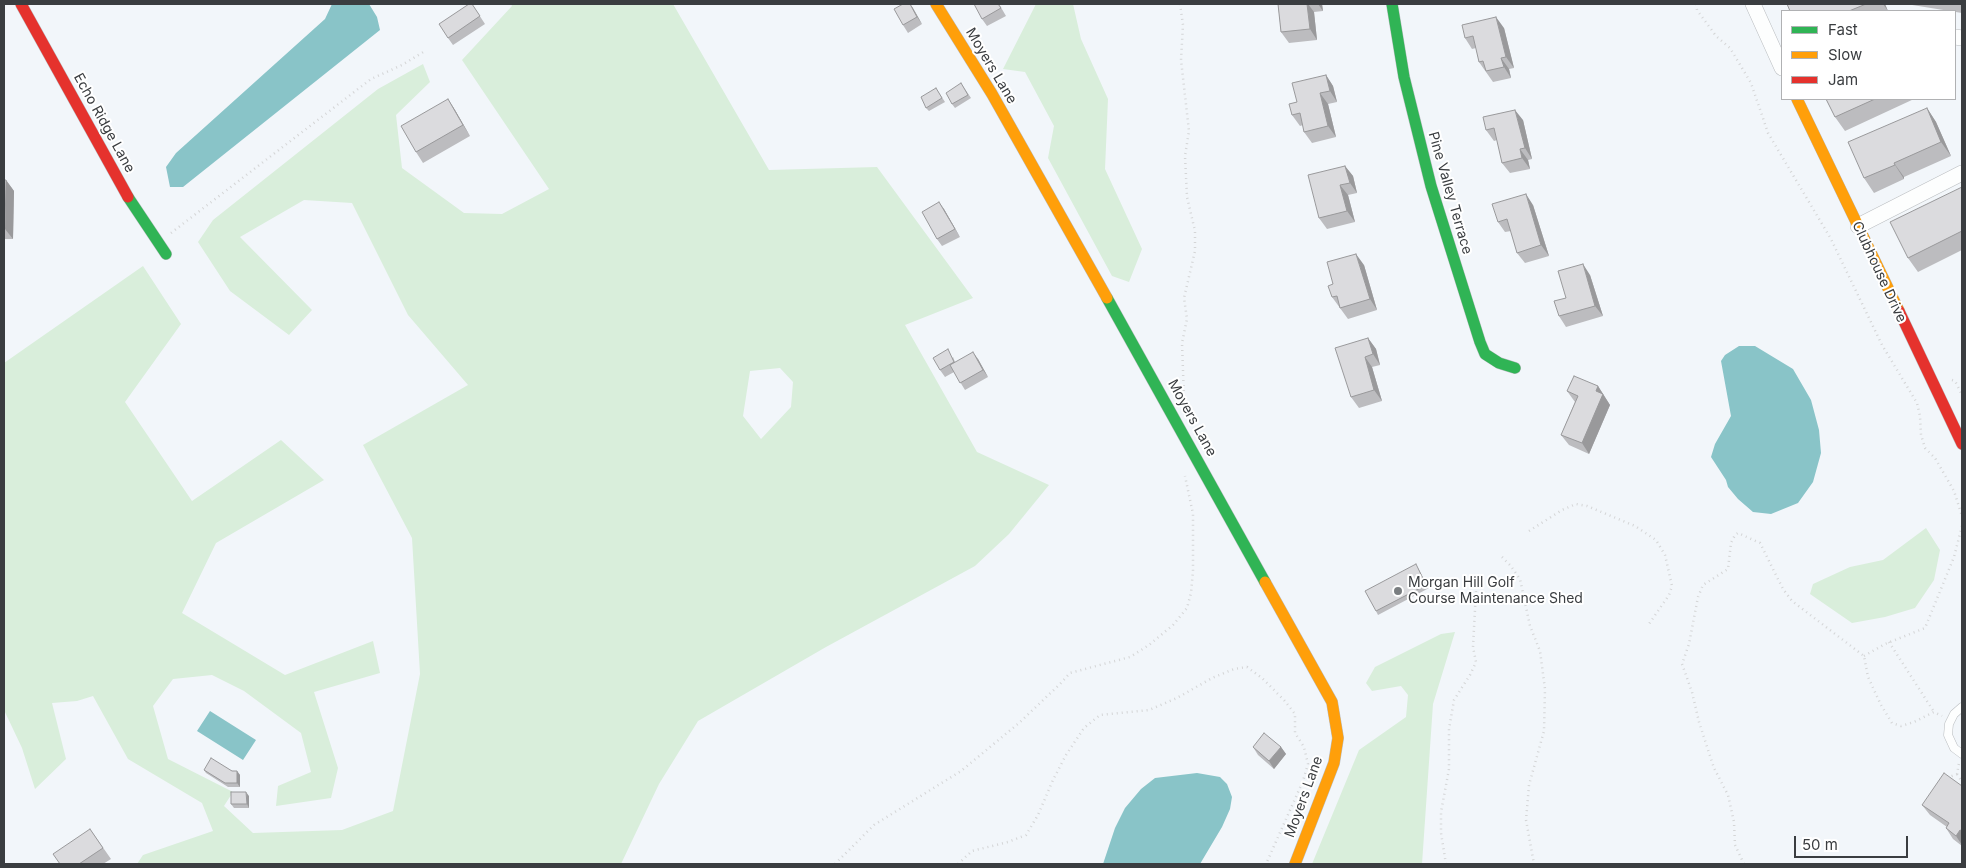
<!DOCTYPE html>
<style>
body{margin:0}
#map{position:relative;width:1966px;height:868px;overflow:hidden;background:#f2f6fa;font-family:Inter,sans-serif}
canvas{display:block}
.frame{position:absolute;inset:0;border:5px solid #3a3d40;pointer-events:none}
.legend{position:absolute;left:1781px;top:10px;width:175px;height:90px;box-sizing:border-box;background:#fff;border:1px solid #b0b1b3;margin:0;padding:6px 9px;list-style:none;font-size:15px;color:#3a3d40}
.legend li{display:flex;align-items:center;gap:10px;height:25px}
.legend b{width:25px;border:1px solid #b0b1b3}
.scale{position:absolute;left:1794px;top:836px;width:114px;height:22px;box-sizing:border-box;border:2px solid #3a3d40;border-top:0;padding-left:6px;font-size:15px;line-height:18px;white-space:nowrap;color:#3a3d40;-webkit-text-stroke:4px #fff;paint-order:stroke}
</style>
<div id="map">
<canvas width="1966" height="868"></canvas>
<div class="frame"></div>
<ul class="legend">
<li><b style="height:6px;background:#30b455"></b>Fast</li>
<li><b style="height:6px;background:#ff9f0a"></b>Slow</li>
<li><b style="height:6px;background:#e5322d"></b>Jam</li>
</ul>
<div class="scale">50 m</div>
</div>
<script>
const ctx = document.querySelector('canvas').getContext('2d');
ctx.lineJoin = 'round';
function paint(path, color) { ctx.fillStyle = color; ctx.fill(path, 'evenodd'); }
const toPath = rows => new Path2D(rows.map(r => 'M' + r).join(''));
function stroke(path, color, width, dash) { ctx.strokeStyle = color; ctx.lineWidth = width; ctx.lineCap = dash ? 'butt' : 'round'; ctx.setLineDash(dash || []); ctx.stroke(path); }
function drawText(font, color, halo, rows, align = 'center') {
  ctx.font = font + ' Inter,sans-serif'; ctx.lineWidth = 4; ctx.setLineDash([]); ctx.textBaseline = 'middle'; ctx.strokeStyle = halo; ctx.fillStyle = color; for (const [text, x, y, turn = 0] of rows) {
    ctx.save(); ctx.translate(x, y); ctx.rotate((+turn || 0) * Math.PI / 180); ctx.textAlign = isNaN(turn) ? turn : align; if (halo) ctx.strokeText(text, 0, 0); ctx.fillText(text, 0, 0); ctx.restore();
  }
}
paint(toPath([
 [511,4,673,4,769,170,877,167,973,298,905,325,977,452,1049,485,1009,534,975,566,826,647,698,721,659,784,621,864,137,864,143,855,213,831,202,803,128,759,93,696,77,701,52,703,66,759,35,789,22,748,4,710,4,363,143,266,181,324,125,402,192,501,281,440,324,480,216,543,182,613,285,675,373,641,380,673,314,692,338,768,331,798,276,806,278,786,311,772,301,733,244,691,212,675,173,679,153,706,168,759,233,792,224,806,253,833,342,830,393,811,420,674,412,538,363,445,468,385,408,315,352,203,304,200,240,237,312,310,289,335,230,291,198,242,213,220,378,89,423,64,430,82,396,115,402,168,464,213,502,214,549,189,462,60,512,6],
 [780,368,793,382,791,407,761,439,743,416,750,371],
 [1036,4,1073,4,1081,39,1108,99,1105,169,1142,249,1129,282,1112,276,1048,158,1054,126,1025,72,1003,69],
 [1926,528,1940,550,1934,580,1915,608,1885,617,1852,623,1810,594,1813,584,1850,567,1883,560],
 [1455,632,1433,704,1422,864,1312,864,1359,750,1406,717,1408,695,1401,686,1372,691,1366,683,1375,667,1441,634]
]), '#d9eedb');
paint(toPath([
 [332,4,369,4,377,17,380,30,183,187,170,187,166,167,176,153,325,19],
 [1739,346,1755,346,1793,369,1811,400,1819,430,1821,453,1813,482,1798,503,1771,514,1753,512,1738,499,1728,487,1726,480,1711,457,1715,444,1731,416,1721,361,1725,355],
 [210,711,256,740,243,760,197,731],
 [1197,773,1220,777,1227,784,1232,797,1230,809,1222,827,1200,864,1103,864,1115,828,1125,808,1141,789,1155,778]
]), '#89c4c8');
const lane = toPath([
 [1962,707,1954,714,1949,724,1948,735,1954,748,1962,754]
]);
const street = toPath([
 [1753,4,1782,68],
 [1955,37,1962,38],
 [1858,226,1962,173]
]);
const fast = toPath([
 [1392,4,1404,77,1431,186,1480,342,1485,354,1499,363,1515,368],
 [128,197,166,254],
 [1107,298,1265,582]
]);
const slow = toPath([
 [936,4,992,94,1107,298],
 [1797,99,1899,311],
 [1265,582,1332,702,1338,738,1334,763,1295,864]
]);
const jam = toPath([
 [21,4,128,197],
 [1899,311,1962,444]
]);
stroke(lane, '#babdc0', 9);
stroke(street, '#babdc0', 16);
stroke(fast, '#babdc0', 12);
stroke(slow, '#babdc0', 12);
stroke(jam, '#babdc0', 12);
stroke(toPath([
 [1180,4,1183,25,1181,60,1189,131,1185,156,1187,197,1195,231,1195,251,1184,298,1187,319,1182,343,1184,398],
 [1696,4,1697,10,1716,36,1730,48,1751,83,1768,133,1831,239,1882,345,1917,403,1920,416,1921,435,1925,448,1935,458,1954,491,1962,516],
 [171,233,371,79,402,65,425,51],
 [1952,380,1955,381,1962,395],
 [1529,531,1562,510,1576,504,1587,506,1635,526,1656,540,1665,555,1672,586,1669,595,1649,624],
 [1502,557,1510,565,1520,579,1530,626,1540,651,1545,689,1544,731,1529,785,1526,820,1534,864],
 [1889,642,1934,712],
 [1864,656,1885,644,1925,628,1954,557,1962,526],
 [1957,774,1962,782],
 [1947,778,1957,774,1959,763],
 [835,864,874,825,961,771,1019,723,1060,684,1070,673,1130,657,1149,645,1173,625,1187,608,1191,593,1193,571,1193,514,1185,476],
 [958,864,972,851,1008,842,1026,835,1038,815,1053,780,1066,755,1084,728,1100,715,1149,710,1177,698,1212,678,1234,669,1247,667,1262,678,1284,700,1295,714,1295,733,1304,747,1308,764,1303,781,1266,864],
 [1446,864,1441,833,1441,812,1449,769,1449,729,1454,700,1470,675,1476,662,1473,647,1477,572],
 [1744,864,1735,845,1734,822,1728,795,1714,768,1699,722,1692,692,1682,664,1689,644,1698,597,1703,585,1728,569,1731,543,1735,535,1738,533,1760,543,1783,589,1792,601,1864,656,1868,677,1881,705,1892,723,1901,726,1914,722,1934,712,1942,716]
]), '#d4d5d6', 2.5, [1, 4]);
stroke(lane, '#fdfefe', 8);
stroke(street, '#fdfefe', 15);
stroke(fast, '#30b455', 11);
stroke(slow, '#ff9f0a', 11);
stroke(jam, '#e5322d', 11);
paint(toPath([
 [472,4,485,24,453,45,448,38],
 [910,4,922,24,908,33,903,25],
 [999,4,1006,16,987,26,982,19],
 [1278,4,1322,4,1323,11,1314,12,1317,40,1289,43,1281,32],
 [1787,4,1885,4,1888,11,1790,11],
 [1906,4,1962,4,1962,13],
 [1504,28,1514,68,1509,69,1511,78,1493,82,1479,62,1476,48,1472,49,1465,38],
 [1326,75,1333,86,1337,102,1328,104,1336,137,1312,143,1304,132,1303,125,1300,126,1292,115,1297,102],
 [961,83,971,98,955,108,952,104],
 [936,88,945,102,929,111,926,108],
 [448,99,455,110,470,136,423,163,416,152],
 [1826,99,1914,99,1845,131,1835,117],
 [1927,108,1936,122,1951,156,1904,177,1904,179,1874,193,1864,178],
 [1523,120,1532,159,1528,160,1530,169,1510,173,1502,163,1497,140,1494,141,1486,130],
 [1345,166,1353,176,1357,193,1348,195,1355,222,1327,229,1319,218],
 [4,180,6,180,14,191,13,239,4,239],
 [1962,187,1962,250,1918,272,1908,258],
 [1533,205,1549,256,1525,263,1517,253,1511,231,1505,232,1498,222],
 [944,209,960,237,942,246,937,239],
 [1364,265,1377,310,1348,319,1332,297,1333,284],
 [1590,275,1603,316,1566,327,1559,316,1566,298],
 [1368,338,1376,349,1380,365,1372,367,1382,401,1359,408,1351,397],
 [953,357,955,362,978,359,988,377,965,390,954,372,945,377,940,370],
 [1598,386,1610,405,1589,454,1569,445,1561,435,1575,402,1567,391],
 [1418,568,1429,588,1378,615,1376,611],
 [1253,747,1281,747,1286,754,1274,769,1258,755],
 [204,770,237,771,240,775,240,787,228,787,206,773],
 [1962,786,1962,846,1953,839,1946,828,1947,827,1930,815,1922,805],
 [249,796,249,808,234,808,231,804],
 [90,829,111,859,103,864,60,864]
]), '#bcbcbf');
paint(toPath([
 [910,4,913,8,922,24,917,17],
 [1307,4,1308,4,1314,12,1317,40,1310,29],
 [1318,4,1322,4,1323,11],
 [1883,4,1885,4,1888,11],
 [1496,17,1504,28,1514,68,1506,57],
 [1501,58,1509,69,1511,78,1504,67],
 [1326,75,1333,86,1337,102,1330,91],
 [1320,93,1328,104,1336,137,1328,126],
 [448,99,455,110,470,136,463,125],
 [1927,108,1936,122,1951,156,1941,142],
 [1515,110,1523,120,1532,159,1525,148],
 [1520,149,1528,160,1530,169,1522,158],
 [1894,163,1904,177,1904,179,1895,165],
 [1345,166,1353,176,1357,193,1350,183],
 [6,180,14,191,13,239,5,229],
 [1340,185,1348,195,1355,222,1347,211],
 [1526,194,1533,205,1549,256,1541,245],
 [939,202,944,209,960,237,955,229],
 [1356,254,1364,265,1377,310,1370,299],
 [1583,264,1590,275,1603,316,1595,306],
 [1368,338,1376,349,1380,365,1373,354],
 [973,352,978,359,988,377,983,370],
 [1365,357,1372,367,1382,401,1374,390],
 [1598,386,1610,405,1589,454,1582,443,1596,391],
 [1281,747,1286,754,1274,769,1269,761],
 [237,771,240,775,240,787,237,783],
 [246,792,249,796,249,808,247,804],
 [1960,830,1962,833,1962,845,1956,836]
]), '#99999b');
const building = toPath([
 [469,4,472,4,480,16,448,38,439,24,469,4],
 [903,4,910,4,917,17,903,25,894,9,903,4],
 [974,4,998,4,1001,8,982,19,974,4],
 [1278,4,1307,4,1310,29,1281,32,1278,4],
 [1787,4,1866,4,1849,11,1790,11,1787,4],
 [1496,17,1506,57,1501,58,1504,67,1486,71,1483,61,1479,62,1473,36,1465,38,1462,25,1496,17],
 [1326,75,1330,91,1320,93,1328,126,1304,132,1300,113,1292,115,1289,104,1297,102,1292,83,1326,75],
 [961,83,968,95,952,104,946,93,961,83],
 [936,88,942,98,926,108,921,97,936,88],
 [448,99,463,125,416,152,401,126,448,99],
 [1826,99,1875,99,1835,117,1826,99],
 [1927,108,1941,142,1894,163,1895,165,1864,178,1848,142,1927,108],
 [1515,110,1525,148,1520,149,1522,158,1502,163,1494,128,1486,130,1483,117,1515,110],
 [1345,166,1350,183,1340,185,1347,211,1319,218,1308,175,1345,166],
 [4,180,6,180,5,229,4,229,4,180],
 [1962,187,1962,231,1908,258,1890,222,1962,187],
 [1526,194,1541,245,1517,253,1507,219,1498,222,1492,204,1526,194],
 [939,202,955,229,937,239,922,212,939,202],
 [1356,254,1370,299,1340,308,1337,296,1332,297,1328,286,1333,284,1327,262,1356,254],
 [1583,264,1595,306,1559,316,1554,301,1566,298,1558,271,1583,264],
 [1368,338,1373,354,1365,357,1374,390,1351,397,1335,348,1368,338],
 [948,349,954,362,940,370,933,358,948,349],
 [973,352,983,370,960,383,950,365,973,352],
 [1574,376,1598,386,1596,391,1603,394,1582,443,1561,435,1578,396,1567,391,1574,376],
 [1416,564,1426,585,1376,611,1365,591,1416,564],
 [1264,733,1281,747,1269,761,1253,747,1264,733],
 [211,758,232,771,237,771,237,783,225,783,204,770,211,758],
 [1944,773,1962,786,1962,831,1960,830,1956,836,1946,828,1949,823,1922,805,1944,773],
 [231,792,246,792,247,804,231,804,231,792],
 [90,829,103,848,79,864,60,864,53,854,90,829]
]);
paint(building, '#dbdbde');
stroke(building, '#99999b', 1);
for (const [x, y, r, color] of [
 [1398,591,5,"#7a7e81"]
]) { const dot = new Path2D(); dot.arc(x, y, r, 0, 2 * Math.PI); ctx.fillStyle = color; ctx.fill(dot); stroke(dot, '#fff', 2); }
drawText('14px', '#3a3d40', '#fff', [
 ["Moyers Lane",991,66,59],
 ["Echo Ridge Lane",104,123,61],
 ["Pine Valley Terrace",1450,193,74],
 ["Clubhouse Drive",1879,272,65],
 ["Moyers Lane",1192,418,61],
 ["Moyers Lane",1304,797,-70]
]);
drawText('14px', '#3a3d40', '#fff', [
 ["Morgan Hill Golf",1408,583],
 ["Course Maintenance Shed",1408,599]
], 'left');
</script>
